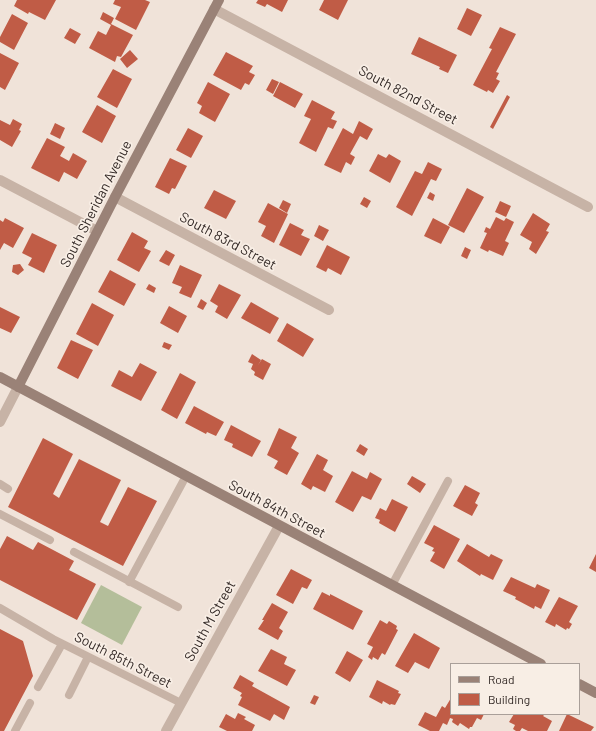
<!DOCTYPE html>
<style>
body{margin:0}
#map{position:relative;width:596px;height:731px;overflow:hidden;background:#f0e3d9;font-family:Barlow,sans-serif}
canvas{display:block}
.legend{position:absolute;left:450px;top:663px;width:130px;height:52px;box-sizing:border-box;background:#f8eee5;border:1px solid #a99f99;margin:0;padding:5px 7px;list-style:none;font-size:12px;color:#332926}
.legend li{display:flex;align-items:center;gap:8px;height:20px}
.legend b{width:20px;border:1px solid #a99f99}
</style>
<div id="map">
<canvas width="596" height="731"></canvas>
<ul class="legend">
<li><b style="height:5px;background:#9a8277"></b>Road</li>
<li><b style="height:11px;background:#c05c46"></b>Building</li>
</ul>
</div>
<script>
const ctx = document.querySelector('canvas').getContext('2d');
ctx.lineJoin = 'round';
function paint(path, color) { ctx.fillStyle = color; ctx.fill(path, 'evenodd'); }
const toPath = rows => new Path2D(rows.map(r => 'M' + r).join(''));
function stroke(path, color, width, dash) { ctx.strokeStyle = color; ctx.lineWidth = width; ctx.lineCap = dash ? 'butt' : 'round'; ctx.setLineDash(dash || []); ctx.stroke(path); }
function drawText(font, color, halo, rows, align = 'center') {
  ctx.font = font + ' Barlow,sans-serif'; ctx.lineWidth = 3.5; ctx.setLineDash([]); ctx.textBaseline = 'middle'; ctx.strokeStyle = halo; ctx.fillStyle = color; for (const [text, x, y, turn = 0] of rows) {
    ctx.save(); ctx.translate(x, y); ctx.rotate((+turn || 0) * Math.PI / 180); ctx.textAlign = isNaN(turn) ? turn : align; if (halo) ctx.strokeText(text, 0, 0); ctx.fillText(text, 0, 0); ctx.restore();
  }
}
paint(toPath([
 [101,585,142,607,122,645,81,623]
]), '#b4be9a');
paint(toPath([
 [17,0,56,0,45,20,29,12,28,14,14,6],
 [115,0,145,0,150,2,136,30,115,19,121,7,113,4],
 [258,0,288,0,282,12,267,4,265,7,256,3],
 [324,0,348,0,338,20,319,10],
 [467,8,482,15,471,36,457,29],
 [103,12,114,18,111,24,133,35,121,57,117,56,115,62,89,48,98,31,106,35,111,25,100,19],
 [12,14,28,23,14,50,0,42,0,37],
 [500,27,516,34,496,72,499,73,496,79,500,81,493,93,488,90,487,92,473,85,492,49,489,48],
 [70,28,81,34,75,44,64,38],
 [419,37,457,55,448,73,439,69,440,67,411,54],
 [130,50,138,59,127,68,120,59],
 [226,52,253,66,249,72,255,75,249,85,245,83,241,90,213,75],
 [0,53,19,63,5,90,0,87],
 [113,69,132,79,117,108,97,97],
 [272,79,279,82,273,94,266,90],
 [208,82,230,94,215,122,199,113,202,106,197,103],
 [280,82,303,94,295,108,273,96],
 [507,95,510,97,493,129,490,127],
 [312,100,335,112,331,119,337,121,333,129,328,127,316,152,299,143,311,119,304,116],
 [97,105,116,116,102,143,82,132],
 [13,119,22,124,19,130,21,131,12,147,0,140,0,120,10,125],
 [359,121,373,129,367,140,360,136,350,154,355,157,351,165,346,162,341,173,324,165,343,128,353,134],
 [55,123,65,128,60,139,50,134],
 [188,128,203,136,191,158,176,150],
 [47,138,65,147,60,156,69,161,73,153,87,161,77,179,64,172,59,182,31,168],
 [378,154,386,158,389,154,401,161,390,183,369,171],
 [170,158,187,166,175,189,172,188,169,194,155,187],
 [428,162,442,169,436,181,431,179,412,216,396,207,415,171,422,174],
 [467,188,484,197,464,233,448,225],
 [214,190,236,201,226,219,204,208],
 [430,192,435,195,433,201,427,198],
 [364,197,371,201,367,208,360,204],
 [283,200,291,204,287,213,279,208],
 [500,201,511,206,506,217,495,212],
 [268,203,288,214,274,243,261,236,266,226,258,222],
 [533,213,550,224,546,231,549,232,536,254,529,249,532,242,520,235],
 [496,217,504,221,506,218,514,222,505,241,509,243,503,256,489,250,488,252,480,248,487,233,484,232,486,227,490,229],
 [5,218,24,228,13,248,4,243,0,250,0,220,3,222],
 [433,218,450,227,441,244,424,236],
 [290,223,304,230,301,235,310,239,301,256,279,245],
 [319,225,329,230,323,241,314,236],
 [132,232,148,241,144,248,151,251,139,272,117,260],
 [32,233,57,245,44,273,28,265,32,258,22,253],
 [327,245,350,257,341,275,328,268,326,272,316,267],
 [465,247,471,250,467,259,461,256],
 [166,250,175,255,169,266,159,261],
 [20,264,24,270,18,275,12,272,13,265],
 [180,265,202,275,191,298,179,293,182,287,172,283],
 [110,270,136,284,124,306,98,292],
 [149,284,156,288,154,293,146,289],
 [219,284,241,295,227,319,215,312,218,306,210,301],
 [201,299,207,303,203,310,197,307],
 [251,302,279,318,270,334,241,318],
 [92,303,114,315,98,346,76,334],
 [169,306,187,316,178,333,160,323],
 [0,307,20,317,11,333,0,328],
 [287,323,314,339,303,357,277,341],
 [71,340,93,350,78,379,57,368],
 [164,342,172,345,169,350,162,347],
 [252,354,261,360,258,365,262,359,271,364,263,380,254,375,255,372,251,369,253,364,248,362],
 [140,363,157,372,141,401,111,386,119,370,132,377],
 [180,373,196,382,177,419,161,410],
 [194,406,224,422,216,436,207,432,206,434,185,423],
 [231,425,261,441,252,457,232,447,233,444,224,440],
 [279,428,297,437,291,448,299,453,287,475,274,468,278,461,267,455],
 [43,438,73,454,53,494,59,498,79,459,121,480,100,522,108,526,128,487,157,501,123,566,8,507],
 [360,444,368,449,364,456,356,451],
 [317,454,328,460,323,470,333,476,325,492,313,486,311,490,301,484],
 [352,471,367,479,370,472,382,479,371,500,362,496,353,512,335,502],
 [412,476,426,484,420,493,407,484],
 [465,485,480,493,475,503,478,505,472,516,453,506],
 [392,499,408,507,395,532,379,523,380,520,375,518,380,508,386,511],
 [434,525,460,539,444,569,430,561,435,552,432,551,434,548,424,543],
 [7,536,33,550,38,542,74,561,69,570,96,584,77,620,0,580,0,549],
 [467,544,489,557,491,554,503,560,493,580,481,574,480,576,457,561],
 [596,554,596,572,589,568],
 [291,569,312,580,307,589,302,587,293,604,276,595],
 [511,577,535,588,537,584,550,590,541,609,535,606,534,609,515,599,516,597,503,591],
 [322,592,330,596,330,594,363,611,353,630,313,609],
 [559,597,578,606,569,622,572,624,569,629,567,628,566,630,556,624,555,627,545,622],
 [272,603,288,612,279,628,283,631,278,640,258,629,264,620,262,620],
 [380,620,387,624,389,621,397,626,396,629,398,630,385,655,382,653,378,660,373,657,372,660,368,657,373,647,367,644],
 [0,629,23,641,33,676,4,731,0,731],
 [414,633,440,648,429,669,415,662,408,673,395,666],
 [271,649,287,657,284,664,296,670,287,686,258,671],
 [347,651,363,660,350,682,335,673],
 [240,675,254,683,252,686,290,707,284,720,274,714,270,721,238,705,242,697,240,696,242,693,233,688],
 [377,680,399,691,398,693,401,694,395,705,391,704,390,705,383,701,382,704,369,697],
 [314,695,319,697,315,705,310,703],
 [451,698,451,714,484,714,481,720,477,718,472,727,470,727,469,729,460,723,458,726,452,722,453,719,450,718,447,725,443,723,439,731,430,731,418,725,425,712,436,717,442,706,445,708],
 [238,713,246,717,244,719,255,725,252,731,227,731,219,727,226,714,235,719],
 [514,714,545,714,543,716,552,721,547,731,528,731,522,728,520,731,516,731,513,729,515,725,509,722],
 [567,714,594,727,591,731,559,731]
]), '#c05c46');
stroke(toPath([
 [0,484,8,489],
 [0,514,50,540],
 [74,552,178,607],
 [129,582,186,476],
 [392,585,448,481],
 [0,608,53,639,181,703],
 [38,687,62,644],
 [69,695,88,657],
 [15,731,30,703]
]), '#c7b3a6', 8);
stroke(toPath([
 [214,9,588,207],
 [0,180,97,231],
 [115,197,329,310],
 [0,422,18,387],
 [166,731,279,526]
]), '#c7b3a6', 10);
stroke(toPath([
 [0,377,541,664],
 [18,387,115,197,219,0],
 [579,684,596,693]
]), '#9a8277', 10);
drawText('14px', '#332926', '#f8eee5', [
 ["South 82nd Street",408,95,28],
 ["South Sheridan Avenue",96,204,-63],
 ["South 83rd Street",228,241,28],
 ["South 84th Street",277,509,28],
 ["South M Street",210,621,-61],
 ["South 85th Street",123,660,27]
]);
</script>
